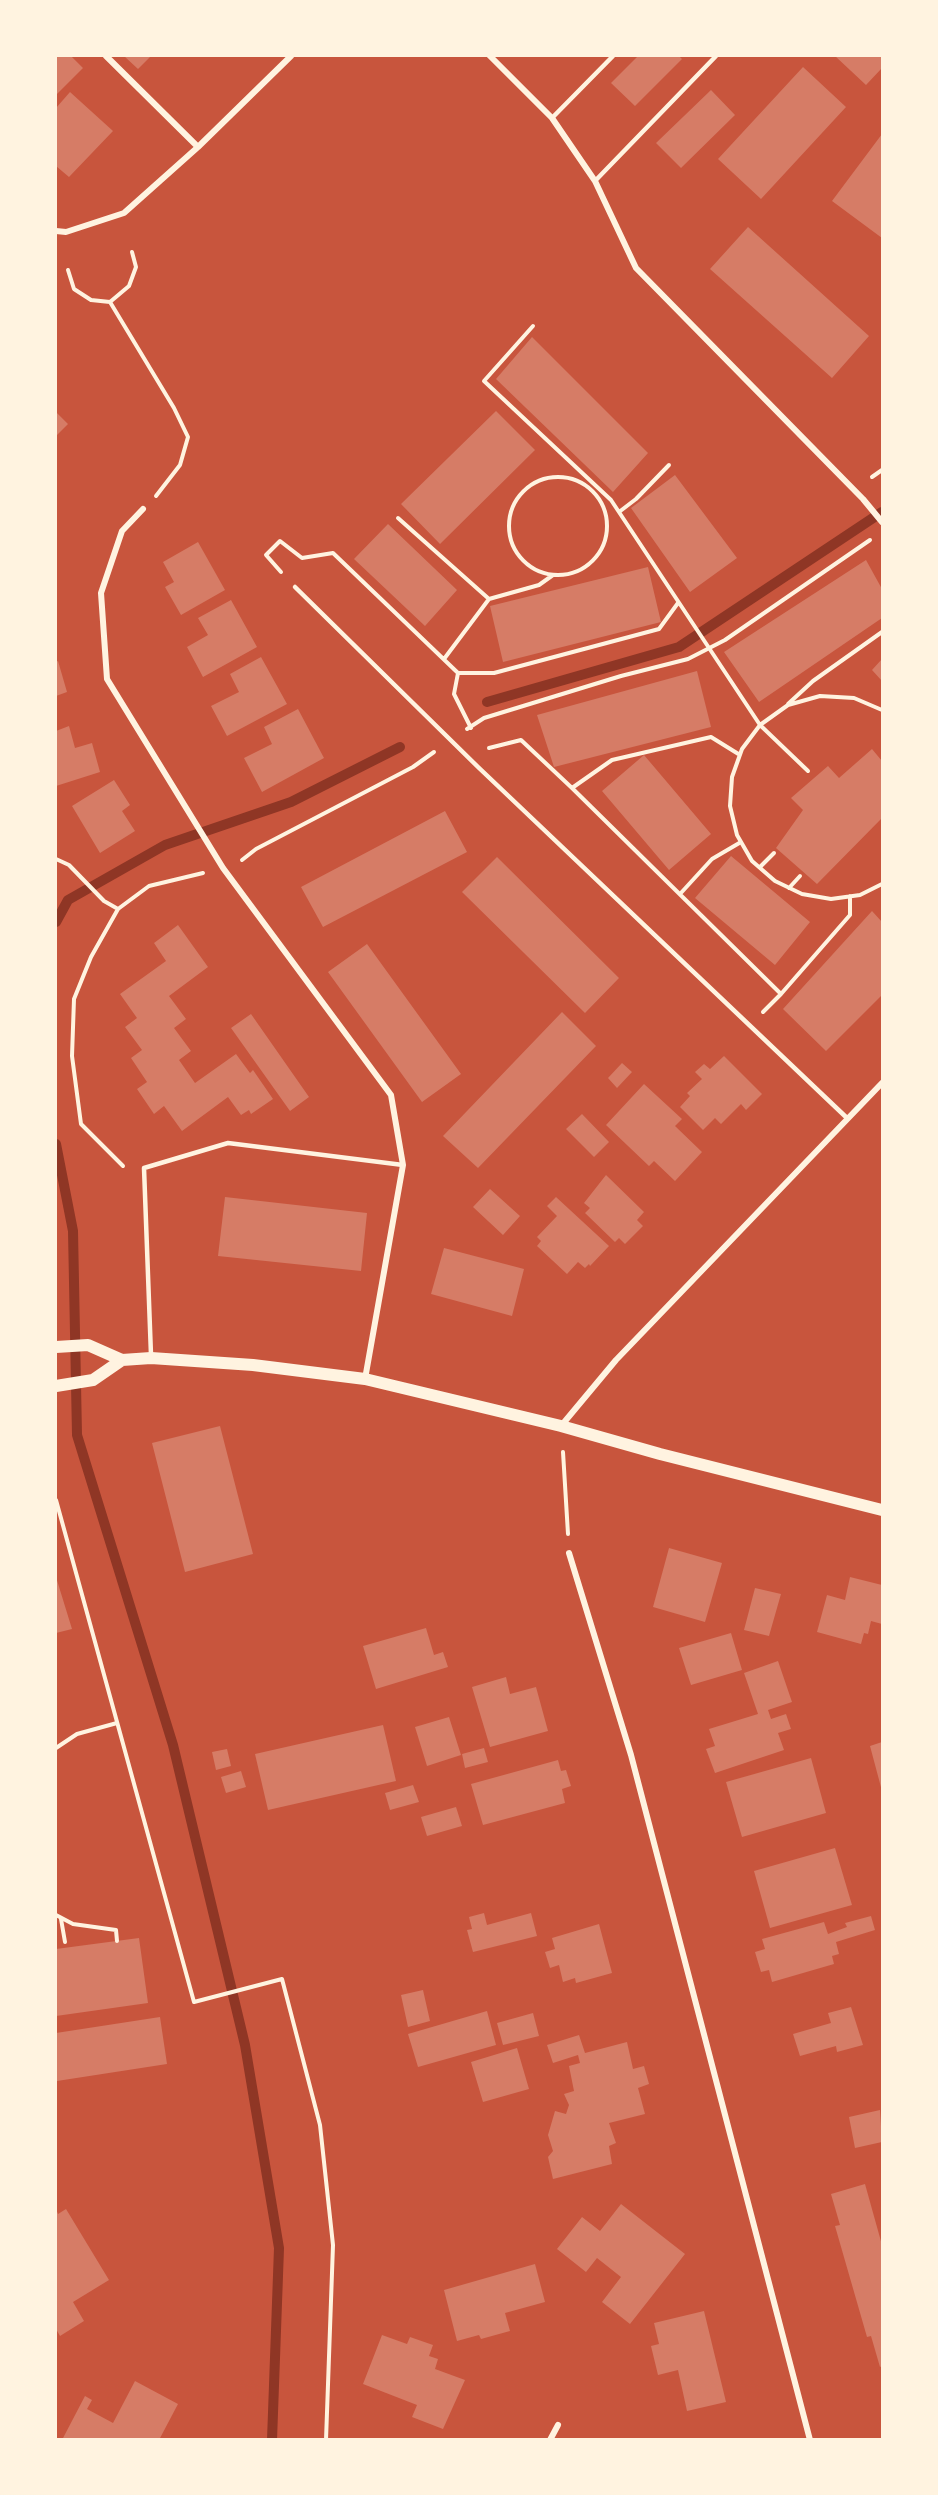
<!DOCTYPE html>
<style>
body{margin:0}
#map{position:relative;width:938px;height:2495px;overflow:hidden;background:#c8553d;font-family:"Public Sans",sans-serif}
canvas{display:block}
.frame{position:absolute;inset:0;border:57px solid #fff3e0;pointer-events:none}
</style>
<div id="map">
<canvas width="938" height="2495"></canvas>
<div class="frame"></div>
</div>
<script>
const ctx = document.querySelector('canvas').getContext('2d');
ctx.lineJoin = 'round';
const toPath = rows => new Path2D(rows.map(r => 'M' + r).join(''));
function stroke(path, color, width, dash) { ctx.strokeStyle = color; ctx.lineWidth = width; ctx.lineCap = dash ? 'butt' : 'round'; ctx.setLineDash(dash || []); ctx.stroke(path); }
function paint(path, color) { ctx.fillStyle = color; ctx.fill(path, 'evenodd'); }
stroke(toPath([
 [487,702,679,647,882,512],
 [56,922,68,900,165,845,291,802,400,747],
 [56,1144,73,1231,77,1435,173,1745,245,2045,279,2248,272,2440]
]), '#8f3625', 10);
paint(toPath([
 [56,56,71,56,83,68,56,95],
 [124,56,151,56,138,69],
 [638,56,679,56,682,59,635,106,611,83],
 [835,56,882,56,882,68,866,85],
 [803,67,846,107,761,199,718,159],
 [711,90,735,115,681,168,656,143],
 [70,92,113,131,69,177,56,166,56,108],
 [882,134,882,238,832,201],
 [748,227,869,336,832,378,710,269],
 [532,337,648,453,613,492,496,379],
 [496,411,535,450,440,544,401,504],
 [56,412,68,424,56,436],
 [675,475,737,558,690,592,631,508],
 [388,524,457,590,425,626,354,559],
 [198,542,225,590,181,615,165,587,174,582,163,562],
 [866,560,882,589,882,618,759,702,724,652],
 [648,567,661,622,503,662,490,606],
 [231,600,257,647,203,677,187,647,208,635,198,618],
 [261,657,287,704,227,736,211,706,239,692,230,674],
 [882,659,882,681,872,670],
 [58,661,67,692,56,696,56,662],
 [697,671,711,727,554,767,537,715],
 [298,709,324,758,262,792,244,758,272,744,264,727],
 [69,726,75,748,92,743,100,772,56,786,56,731],
 [872,749,882,761,882,818,817,884,776,848,803,810,791,798,828,766,839,778],
 [644,755,711,834,669,870,602,791],
 [114,780,130,805,122,811,135,831,100,853,72,806],
 [445,811,467,852,323,927,301,887],
 [731,856,810,922,775,965,695,898],
 [497,857,619,978,585,1013,462,892],
 [872,911,882,922,882,995,826,1051,783,1009],
 [178,925,208,967,169,996,186,1019,174,1028,191,1051,179,1060,195,1083,236,1054,250,1073,253,1070,273,1099,251,1114,249,1110,241,1115,228,1097,182,1131,164,1106,154,1114,137,1089,147,1082,131,1058,142,1050,125,1027,137,1018,120,994,166,961,154,943],
 [367,944,461,1074,422,1102,328,972],
 [562,1012,596,1046,478,1168,443,1136],
 [251,1014,309,1097,290,1111,231,1028],
 [724,1056,762,1094,746,1110,741,1104,721,1124,715,1118,703,1130,680,1107,690,1096,687,1093,702,1079,695,1072,704,1064,710,1069],
 [622,1063,632,1072,617,1088,608,1078],
 [644,1084,682,1119,675,1126,702,1152,675,1181,654,1161,649,1166,606,1125],
 [582,1114,609,1142,594,1157,566,1129],
 [606,1175,644,1212,637,1220,643,1226,625,1244,619,1238,615,1242,585,1213,590,1208,584,1203],
 [490,1189,520,1216,503,1235,473,1207],
 [225,1197,367,1213,361,1271,218,1256],
 [556,1197,609,1246,590,1266,589,1264,585,1268,578,1262,567,1274,537,1246,541,1241,537,1237,557,1216,547,1206],
 [444,1248,524,1269,512,1316,431,1294],
 [220,1426,253,1554,185,1572,152,1443],
 [669,1548,722,1563,705,1622,653,1607],
 [56,1577,72,1629,56,1633],
 [850,1577,882,1585,882,1624,871,1621,868,1634,864,1633,861,1644,817,1632,827,1595,845,1600],
 [755,1588,781,1594,769,1636,744,1630],
 [426,1628,434,1655,443,1652,448,1667,376,1689,363,1646],
 [731,1633,742,1670,691,1685,679,1648],
 [778,1661,792,1702,768,1710,771,1719,786,1714,791,1729,778,1733,784,1750,715,1773,706,1749,715,1746,709,1729,758,1714,744,1673],
 [506,1677,510,1694,536,1687,548,1731,490,1747,472,1687],
 [449,1717,461,1755,427,1766,415,1727],
 [383,1725,396,1781,268,1810,255,1754],
 [882,1742,882,1791,870,1746],
 [484,1748,488,1762,465,1768,462,1754],
 [227,1749,231,1766,216,1770,212,1752],
 [811,1758,826,1813,742,1837,726,1782],
 [558,1760,561,1771,566,1770,571,1786,562,1789,565,1803,483,1825,471,1784],
 [241,1771,246,1787,226,1793,221,1777],
 [413,1785,419,1802,390,1810,385,1793],
 [456,1807,462,1826,427,1836,421,1817],
 [835,1848,852,1905,770,1928,754,1871],
 [484,1913,487,1925,531,1913,537,1936,473,1952,467,1930,472,1929,469,1917],
 [871,1916,875,1930,836,1942,839,1954,832,1956,834,1964,772,1982,769,1970,761,1972,755,1952,765,1949,762,1939,824,1922,828,1934,847,1927,845,1923],
 [599,1924,612,1973,576,1983,575,1978,563,1982,559,1965,550,1968,545,1952,555,1949,552,1938],
 [139,1938,148,2003,56,2016,56,1949],
 [423,1990,430,2021,408,2027,401,1995],
 [851,2007,863,2045,837,2052,836,2046,800,2056,793,2034,831,2023,828,2013],
 [487,2011,496,2045,418,2067,408,2034],
 [533,2013,539,2036,503,2045,497,2023],
 [160,2017,167,2064,57,2081,56,2033],
 [579,2035,585,2053,627,2042,633,2069,644,2066,649,2084,638,2088,645,2114,609,2123,616,2143,609,2146,612,2164,553,2179,548,2157,553,2151,548,2135,555,2111,566,2114,569,2105,564,2094,574,2091,569,2066,580,2063,578,2055,553,2063,547,2045],
 [517,2048,529,2089,483,2102,471,2062],
 [880,2110,882,2142,855,2148,849,2117],
 [865,2184,882,2245,882,2366,880,2367,871,2336,867,2337,835,2226,840,2225,831,2194],
 [621,2204,685,2254,630,2324,602,2302,621,2277,597,2258,586,2272,557,2249,582,2217,600,2231],
 [56,2209,58,2214,66,2209,109,2280,73,2302,84,2321,60,2336,56,2329],
 [535,2264,545,2302,505,2313,510,2331,481,2339,479,2335,457,2341,444,2290],
 [704,2311,726,2402,687,2411,678,2370,658,2375,651,2346,659,2344,654,2323],
 [382,2335,407,2344,410,2337,433,2345,429,2356,438,2359,435,2369,465,2380,443,2429,412,2417,417,2405,363,2384],
 [135,2381,178,2404,159,2440,62,2440,85,2396,92,2400,87,2409,113,2423]
]), '#d67c66');
stroke(toPath([
 [68,270,74,289,91,300,110,302,129,286,136,267,132,252],
 [110,302,174,408,188,437,180,465,156,496],
 [533,326,484,381,611,500,760,725,808,771],
 [872,477,882,470],
 '509 526a49 49 0 1 1 98 0a49 49 0 1 1-98 0Z',
 [619,512,636,499,669,465],
 [398,518,489,599],
 [281,572,266,555,280,541,302,558,333,553,458,673,454,694,471,728],
 [444,659,489,599,539,585,553,575],
 [458,673,494,673,659,629,678,603],
 [788,704,813,681,882,632],
 [882,710,854,698,820,696,788,705,760,725,742,749,732,777,730,806,737,835,752,861,775,881,802,894,831,899,860,895,882,884],
 [467,729,484,718,621,676,688,659,725,640,870,540],
 [489,748,521,740,572,788,781,994,763,1012],
 [572,788,612,760,711,737,740,755],
 [56,859,69,865,104,901,118,909],
 [242,860,256,849,413,767,434,752],
 [760,867,774,853],
 [789,888,800,876],
 [680,894,712,859,741,842],
 [781,994,850,915,850,896],
 [123,1166,81,1124,72,1056,74,999,91,957,118,909,149,886,203,873],
 [563,1452,568,1534],
 [56,1500,194,2002,282,1979,320,2125,333,2245,326,2440],
 [56,1748,77,1734,117,1723],
 [56,1915,73,1924,116,1930,117,1941],
 [61,1919,65,1942]
]), '#fff3e0', 4);
stroke(toPath([
 [552,118,613,56],
 [595,181,716,56],
 [295,587,478,767,847,1118],
 [151,1355,144,1168,228,1143,403,1165]
]), '#fff3e0', 4.5);
stroke(toPath([
 [106,56,198,147],
 [490,56,552,118,595,181,636,268,863,499,882,522],
 [56,231,66,232,124,213,198,147,291,56],
 [143,509,122,531,101,593,107,679,223,868,391,1095,403,1165,365,1379],
 [561,1426,616,1360,882,1083],
 [569,1553,631,1755,810,2440],
 [550,2440,558,2425]
]), '#fff3e0', 6);
stroke(toPath([
 [56,1347,88,1345,122,1360,151,1358,253,1365,365,1379,561,1426,660,1454,882,1510],
 [56,1386,93,1380,122,1360]
]), '#fff3e0', 12);
</script>
